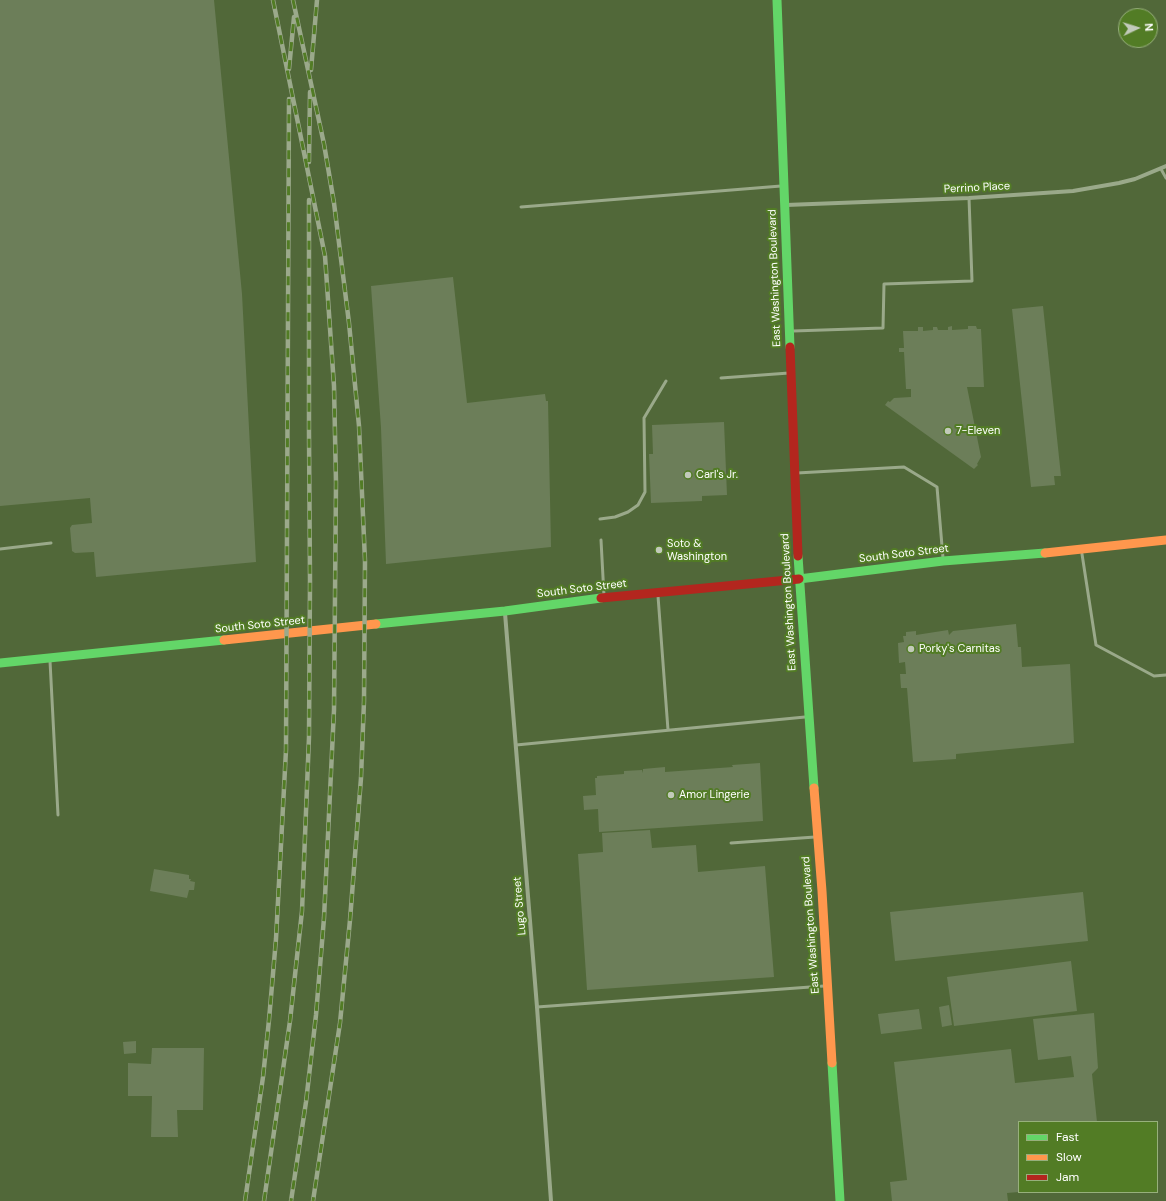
<!DOCTYPE html>
<style>
body{margin:0}
#map{position:relative;width:1166px;height:1201px;overflow:hidden;background:#516839;font-family:"DM Sans",sans-serif}
canvas{display:block}
.legend{position:absolute;left:1018px;top:1121px;width:140px;height:72px;box-sizing:border-box;background:#527c25;border:1px solid #97b07c;margin:0;padding:5px 7px;list-style:none;font-size:12px;color:#fff}
.legend li{display:flex;align-items:center;gap:8px;height:20px}
.legend b{width:20px;border:1px solid #97b07c}
.north{position:absolute;left:1118px;top:8px;width:40px;height:40px;box-sizing:border-box;background:#527c25;border:1px solid #97b07c;border-radius:50%;rotate:86deg;font-size:11px;font-weight:700;line-height:16px;text-align:center;color:#fff}
.north::after{content:'';display:block;margin:auto;width:14px;height:18px;background:#c2caba;clip-path:polygon(50% 0,100% 100%,50% 72%,0 100%)}
</style>
<div id="map">
<canvas width="1166" height="1201"></canvas>
<ul class="legend">
<li><b style="height:5px;background:#63d668"></b>Fast</li>
<li><b style="height:5px;background:#ff974d"></b>Slow</li>
<li><b style="height:5px;background:#b3261e"></b>Jam</li>
</ul>
<div class="north">N</div>
</div>
<script>
const ctx = document.querySelector('canvas').getContext('2d');
ctx.lineJoin = 'round';
function paint(path, color) { ctx.fillStyle = color; ctx.fill(path, 'evenodd'); }
const toPath = rows => new Path2D(rows.map(r => 'M' + r).join(''));
function stroke(path, color, width, dash) { ctx.strokeStyle = color; ctx.lineWidth = width; ctx.lineCap = dash ? 'butt' : 'round'; ctx.setLineDash(dash || []); ctx.stroke(path); }
function drawText(font, color, halo, rows, align = 'center') {
  ctx.font = font + ' "DM Sans",sans-serif'; ctx.lineWidth = 4; ctx.setLineDash([]); ctx.textBaseline = 'middle'; ctx.strokeStyle = halo; ctx.fillStyle = color; for (const [text, x, y, turn = 0] of rows) {
    ctx.save(); ctx.translate(x, y); ctx.rotate((+turn || 0) * Math.PI / 180); ctx.textAlign = isNaN(turn) ? turn : align; if (halo) ctx.strokeText(text, 0, 0); ctx.fillText(text, 0, 0); ctx.restore();
  }
}
paint(toPath([
 [0,0,214,0,242,294,256,562,96,577,94,552,75,553,72,551,70,528,72,525,92,523,90,498,0,506],
 [453,277,467,403,545,394,546,401,548,401,551,547,386,564,381,428,371,286],
 [1043,306,1061,476,1054,476,1055,485,1031,487,1012,309],
 [952,326,952,330,968,329,968,326,976,326,977,329,981,329,984,387,967,387,981,457,977,464,978,465,974,469,885,405,888,401,890,402,894,398,911,397,911,389,906,389,904,352,899,352,899,348,904,348,903,331,918,331,918,327,923,327,923,331,933,330,933,327,937,327,938,330,948,330,948,327],
 [724,422,727,495,702,496,702,501,651,503,649,454,653,454,652,425],
 [1016,624,1018,647,1021,647,1022,667,1070,664,1074,743,956,754,956,759,913,762,907,688,901,688,900,674,906,674,905,662,899,663,898,643,904,642,903,636,906,636,906,632,916,631,916,635,948,630,949,635,953,631],
 [760,763,763,821,599,832,598,809,584,810,583,796,596,795,595,778,597,778,597,776,624,774,624,771,642,770,643,773,643,769,665,767,665,772,733,767,732,765],
 [650,830,652,848,696,845,698,872,765,866,774,977,587,990,578,854,603,852,602,833],
 [154,869,189,875,189,879,191,879,190,881,195,882,194,890,189,890,187,898,150,891],
 [1083,892,1088,941,895,961,890,912],
 [1071,961,1077,1011,954,1026,947,977],
 [949,1005,952,1025,942,1027,939,1007],
 [919,1009,922,1029,881,1034,878,1014],
 [1094,1013,1098,1068,1092,1074,1097,1122,1019,1122,1019,1192,1007,1193,1008,1201,892,1201,890,1182,907,1180,894,1062,1011,1049,1015,1083,1074,1077,1071,1056,1038,1060,1033,1019],
 [136,1041,136,1053,124,1054,123,1042],
 [152,1048,204,1048,203,1110,177,1110,178,1137,151,1137,152,1096,128,1096,128,1063,151,1064]
]), '#6c7e59');
stroke(toPath([
 [1161,169,1166,178],
 [521,207,781,186],
 [793,331,883,328,884,284,972,281,969,198],
 [721,378,789,373],
 [797,473,904,467,937,487,943,558],
 [600,519,615,517,628,512,638,505,645,492,644,418,666,381],
 [601,540,604,596],
 [0,549,51,543],
 [1082,554,1096,645,1154,676,1166,675],
 [658,596,668,730],
 [50,661,58,815],
 [516,745,805,717],
 [731,843,815,837],
 [537,1007,824,986]
]), '#9aa98a', 3);
stroke(toPath([
 [786,205,969,198,1073,191,1119,183,1135,179,1166,166],
 [505,613,537,1007,551,1201]
]), '#9aa98a', 4);
stroke(toPath([
 [777,0,790,347],
 [798,556,814,788],
 [799,579,943,561,1045,553],
 [376,624,505,611,601,598],
 [0,663,224,640],
 [832,1063,840,1201]
]), '#63d668', 9);
stroke(toPath([
 [1045,553,1166,540],
 [224,640,376,624],
 [814,788,822,891,832,1063]
]), '#ff974d', 9);
stroke(toPath([
 [790,347,798,556],
 [601,598,799,579]
]), '#b3261e', 9);
const rail = toPath([
 [273,0,325,256,334,386,336,483,334,710,324,918,316,1015,306,1102,291,1201],
 [293,0,324,144,334,203,349,323,359,426,365,561,364,701,361,778,350,920,340,1023,313,1201],
 [289,69,294,17],
 [311,70,317,0],
 [309,162,310,92],
 [245,1201,263,1077,269,1020,276,939,286,750,289,99],
 [264,1201,290,1021,302,911,309,737,310,581,309,433,309,200]
]);
stroke(rail, '#9ba98b', 4.5);
stroke(rail, '#527c25', 3, [9]);
for (const [x, y, r, color] of [
 [948,431,4,"#c2caba"],
 [688,475,4,"#c2caba"],
 [659,550,4,"#c2caba"],
 [911,649,4,"#c2caba"],
 [671,795,4,"#c2caba"]
]) { const dot = new Path2D(); dot.arc(x, y, r, 0, 2 * Math.PI); ctx.fillStyle = color; ctx.fill(dot); stroke(dot, '#527c25', 1.5); }
drawText('11px', '#fff', '#527c25', [
 ["Perrino Place",977,188,-3],
 ["East Washington Boulevard",775,278,-92],
 ["South Soto Street",904,554,-7],
 ["South Soto Street",582,589,-7],
 ["East Washington Boulevard",789,602,-93],
 ["South Soto Street",260,625,-6],
 ["Lugo Street",520,906,-95],
 ["East Washington Boulevard",811,925,-94]
]);
drawText('11px', '#fff', '#527c25', [
 ["7-Eleven",956,431],
 ["Carl's Jr.",696,475],
 ["Soto &",667,544],
 ["Washington",667,557],
 ["Porky's Carnitas",919,649],
 ["Amor Lingerie",679,795]
], 'left');
</script>
